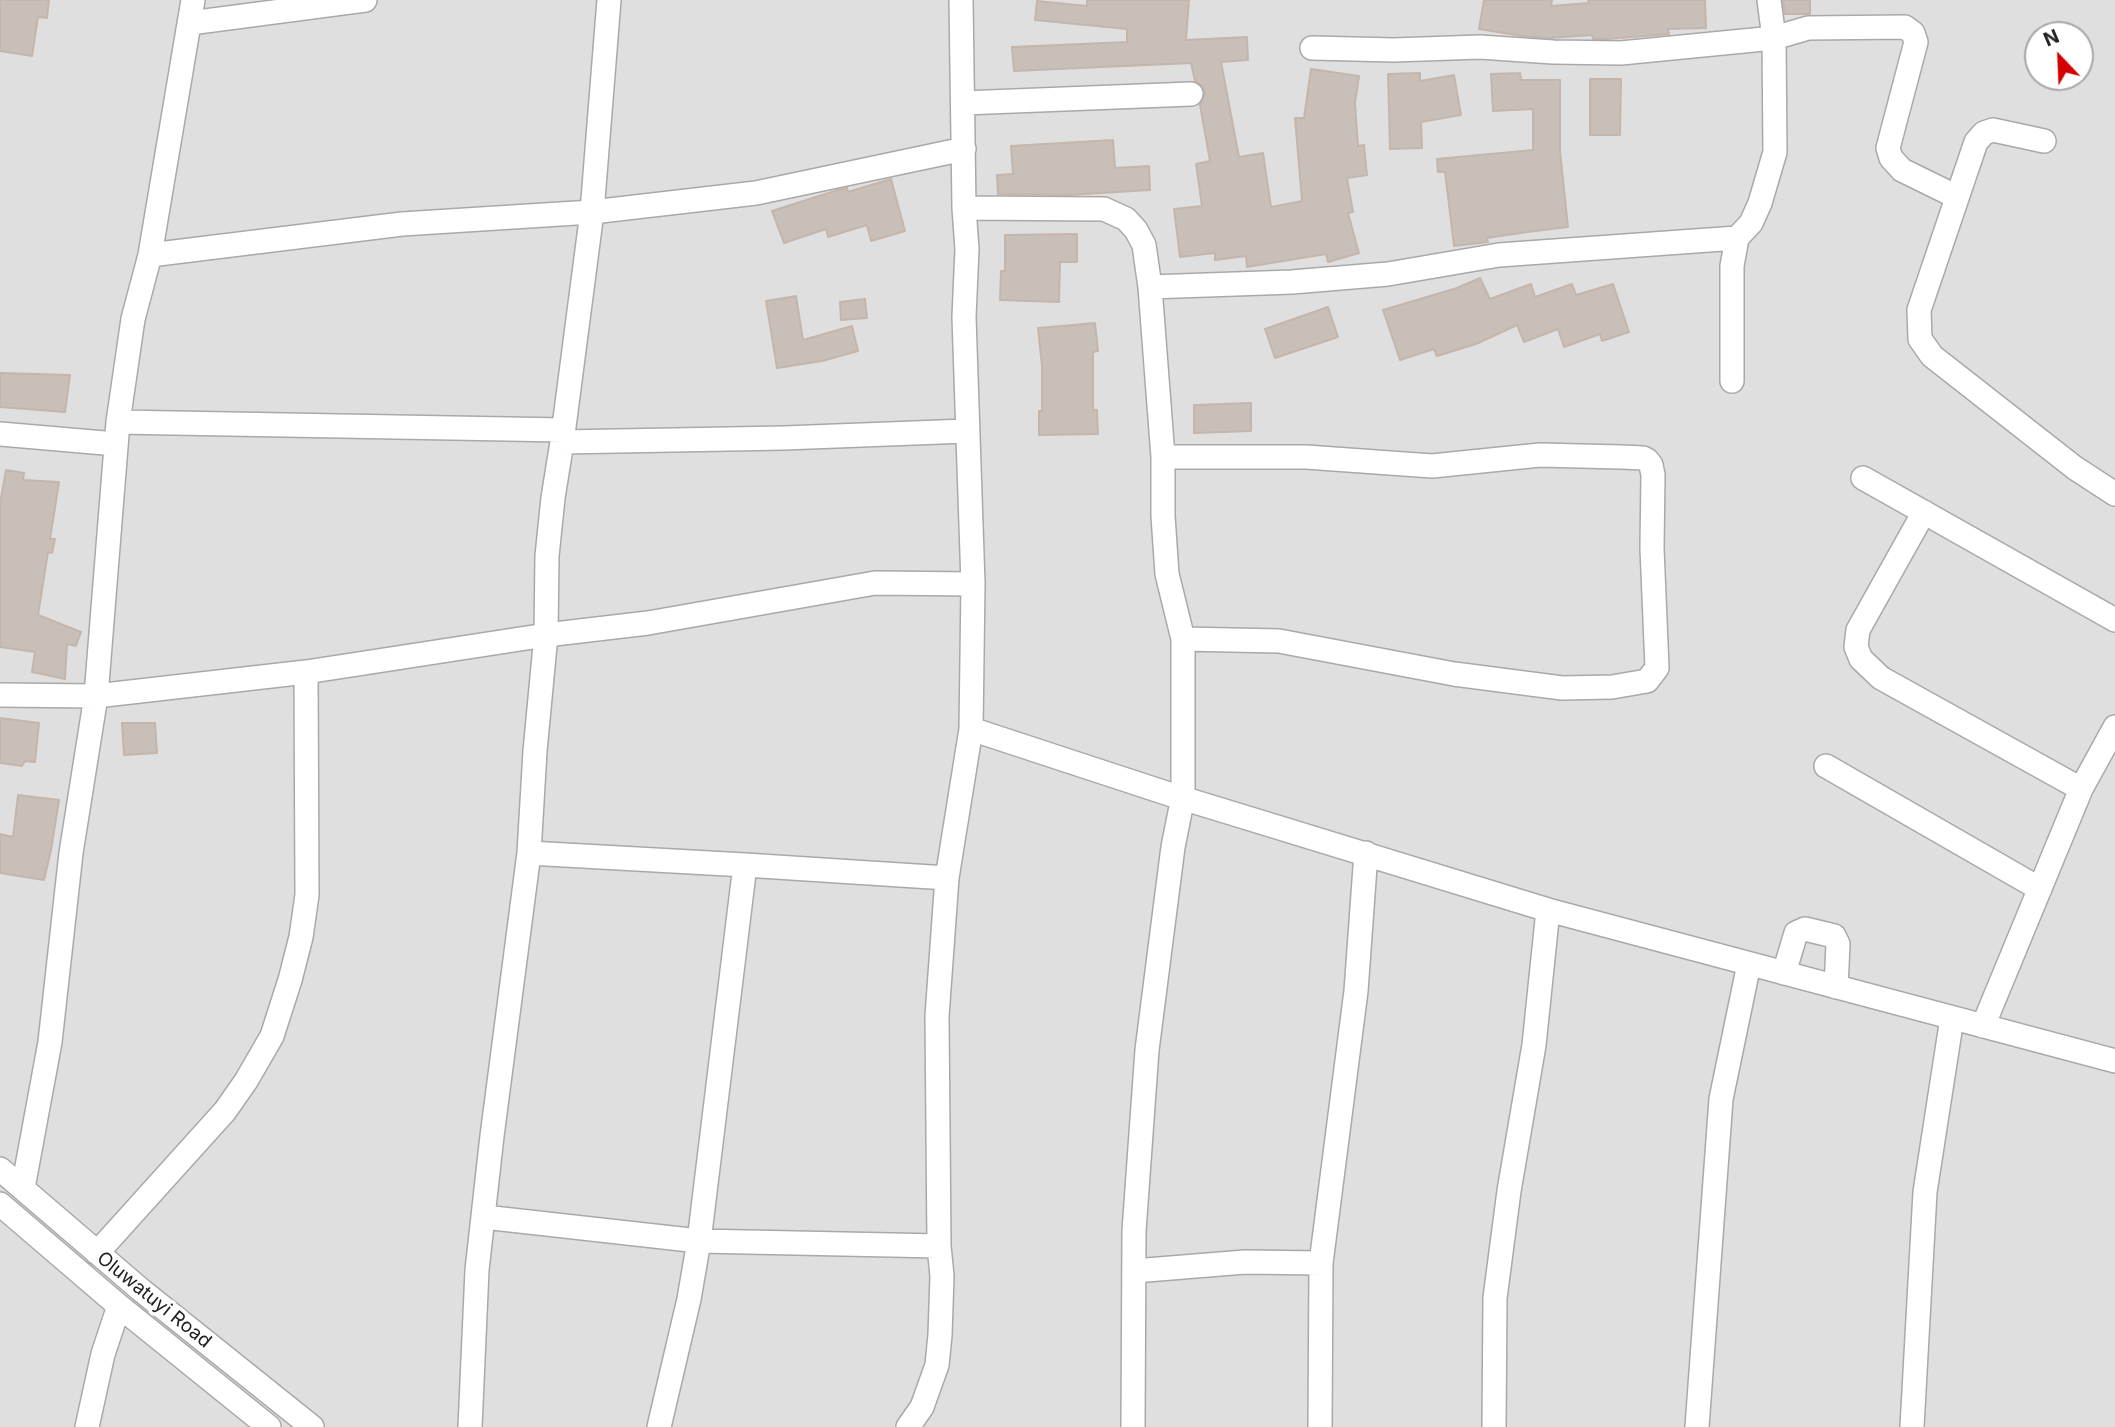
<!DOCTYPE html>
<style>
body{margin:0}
#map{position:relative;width:2115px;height:1427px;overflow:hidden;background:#f2efe9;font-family:Inter,sans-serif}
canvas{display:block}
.north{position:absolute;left:2024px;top:21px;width:70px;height:70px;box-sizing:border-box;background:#fff;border:2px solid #a7a7a7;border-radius:50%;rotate:337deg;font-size:19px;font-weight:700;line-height:28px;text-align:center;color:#222}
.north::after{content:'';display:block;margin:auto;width:24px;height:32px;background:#d40000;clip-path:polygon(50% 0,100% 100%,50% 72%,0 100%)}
</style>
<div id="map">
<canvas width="2115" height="1427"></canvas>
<div class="north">N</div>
</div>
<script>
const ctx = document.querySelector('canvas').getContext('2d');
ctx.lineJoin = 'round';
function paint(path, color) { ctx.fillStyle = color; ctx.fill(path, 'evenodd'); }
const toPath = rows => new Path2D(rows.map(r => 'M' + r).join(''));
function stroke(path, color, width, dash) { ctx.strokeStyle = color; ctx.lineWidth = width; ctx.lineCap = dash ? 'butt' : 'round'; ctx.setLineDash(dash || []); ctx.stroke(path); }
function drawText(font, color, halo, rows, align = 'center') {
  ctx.font = font + ' Inter,sans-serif'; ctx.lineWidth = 7; ctx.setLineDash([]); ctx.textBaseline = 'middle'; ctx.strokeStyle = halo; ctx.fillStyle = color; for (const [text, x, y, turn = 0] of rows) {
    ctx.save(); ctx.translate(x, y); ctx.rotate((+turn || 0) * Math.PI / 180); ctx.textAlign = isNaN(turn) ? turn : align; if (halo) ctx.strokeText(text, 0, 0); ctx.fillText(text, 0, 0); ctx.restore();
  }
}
paint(toPath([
 [0,0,2115,0,2115,1427,0,1427],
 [2038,35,2080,35,2080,77,2038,77]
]), '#e0dfdf');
const building = toPath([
 [0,0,49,0,47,18,38,17,32,56,0,51,0,0],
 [1087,0,1189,0,1186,40,1247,37,1248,60,1221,62,1239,157,1263,153,1271,207,1302,201,1295,118,1304,118,1311,69,1359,76,1355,103,1358,146,1364,145,1367,175,1347,178,1353,212,1348,213,1359,253,1328,262,1326,254,1247,267,1246,256,1215,260,1215,253,1180,257,1174,209,1202,206,1196,164,1210,161,1200,105,1205,93,1202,86,1195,81,1191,63,1014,71,1012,47,1127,42,1127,29,1035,20,1037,1,1087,6,1087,0],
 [1484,0,1552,0,1551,6,1589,3,1588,0,1705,0,1706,28,1668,29,1669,34,1607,39,1593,39,1592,35,1550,38,1522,36,1479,29,1484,0],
 [1783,0,1810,0,1810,14,1785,14,1783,0],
 [1420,73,1420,81,1454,75,1461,115,1421,122,1422,148,1390,149,1388,74,1420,73],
 [1520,73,1521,80,1560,80,1560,151,1568,227,1527,232,1487,238,1488,242,1454,246,1445,172,1438,172,1437,159,1533,150,1533,109,1493,111,1491,74,1520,73],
 [1590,79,1621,79,1620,135,1590,135,1590,79],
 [1113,140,1115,168,1149,166,1150,190,1068,195,998,194,997,175,1013,174,1011,146,1113,140],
 [891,179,905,231,871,241,867,225,828,237,826,229,784,243,772,211,838,190,847,188,848,192,891,179],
 [1077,234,1077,262,1060,262,1059,302,1000,300,1001,271,1005,271,1005,235,1077,234],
 [1480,278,1490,299,1531,284,1535,297,1572,284,1576,295,1613,284,1629,332,1602,341,1600,334,1564,347,1558,329,1524,342,1517,325,1476,344,1437,356,1434,349,1400,360,1383,310,1457,288,1480,278],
 [796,296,803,340,852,326,858,351,822,361,777,368,766,301,796,296],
 [865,299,867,318,841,320,840,302,865,299],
 [1328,307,1338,337,1275,358,1265,329,1328,307],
 [1095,323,1098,351,1093,352,1093,410,1097,410,1098,434,1039,435,1039,411,1042,411,1042,366,1038,328,1095,323],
 [0,373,70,375,65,412,0,407,0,373],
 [1251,403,1251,431,1194,433,1194,405,1251,403],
 [6,470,24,473,23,480,59,482,50,539,55,539,52,553,48,552,38,615,81,632,76,646,67,644,65,679,32,672,35,652,0,647,0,504,6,470],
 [0,718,39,723,35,762,25,761,22,766,0,763,0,718],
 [122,723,155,723,157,753,124,755,122,723],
 [18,795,59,800,51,850,44,880,0,873,0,834,13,837,18,795]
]);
paint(building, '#c7bfb8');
stroke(building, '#c4b6ab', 2);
const minor = toPath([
 [609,0,592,212,562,442,784,438,966,431],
 [1769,0,1774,38,1808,28,1905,27,1913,33,1916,42,1888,148,1891,158,1902,170,1957,197],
 [190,23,365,0],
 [1312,48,1394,50,1480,47,1553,52,1621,53,1774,38,1775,152,1760,203,1751,223,1737,238],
 [963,103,1191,94],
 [2044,141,1993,130,1984,133,1976,142,1919,310,1920,339,1932,356,2075,468,2115,494],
 [964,208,1104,209,1126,219,1136,230,1144,245,1150,287,1163,457,1163,516,1167,574,1183,639,1183,797,1173,847,1147,1050,1134,1231,1133,1427],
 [150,255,402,224,592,212,756,193,964,149],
 [1150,287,1292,282,1388,274,1499,255,1737,238,1732,266,1732,381],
 [118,422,563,430],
 [0,434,116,444],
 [1163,457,1306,457,1432,466,1540,455,1621,457,1643,458,1647,460,1651,465,1653,475,1652,548,1657,668,1647,681,1612,687,1562,688,1454,674,1279,641,1183,639],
 [1863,478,2115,620],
 [1924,512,1858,630,1856,647,1861,659,1881,678,2081,789],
 [0,695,96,696,306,672,546,635,547,556,553,498,562,442],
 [971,729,1169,794,1548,910,2115,1061],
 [1826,766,2040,889],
 [529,853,745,865,699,1241,939,1246],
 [745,865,947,878],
 [1784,973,1796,933,1805,929,1834,936,1838,944,1836,987],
 [1983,1026,2081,789,2115,727],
 [0,1169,141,1290,312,1427],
 [23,1188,50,1042,71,853,96,696,118,422,133,319,150,255,193,0],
 [0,1204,119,1306,269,1427],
 [484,1217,699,1241,689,1299,659,1427],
 [97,1253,225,1111,246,1081,272,1036,290,980,301,937,307,895,306,672],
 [1134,1271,1245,1262,1321,1263],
 [87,1427,103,1354,119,1306],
 [470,1427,477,1270,492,1136,529,853,535,751,546,635,648,623,875,583,973,584],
 [908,1427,922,1407,937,1365,940,1335,942,1276,939,1246,937,1016,947,878,971,729,973,584,964,317,967,249,964,208,961,0],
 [1320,1427,1321,1263,1356,991,1366,853],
 [1494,1427,1495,1298,1509,1191,1534,1045,1548,910],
 [1697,1427,1721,1099,1749,964],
 [1912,1427,1925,1192,1952,1018]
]);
stroke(minor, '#a9a9a9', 26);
stroke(minor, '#fff', 23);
drawText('19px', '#222', '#fff', [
 ["Oluwatuyi Road",154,1300,39]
]);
</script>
